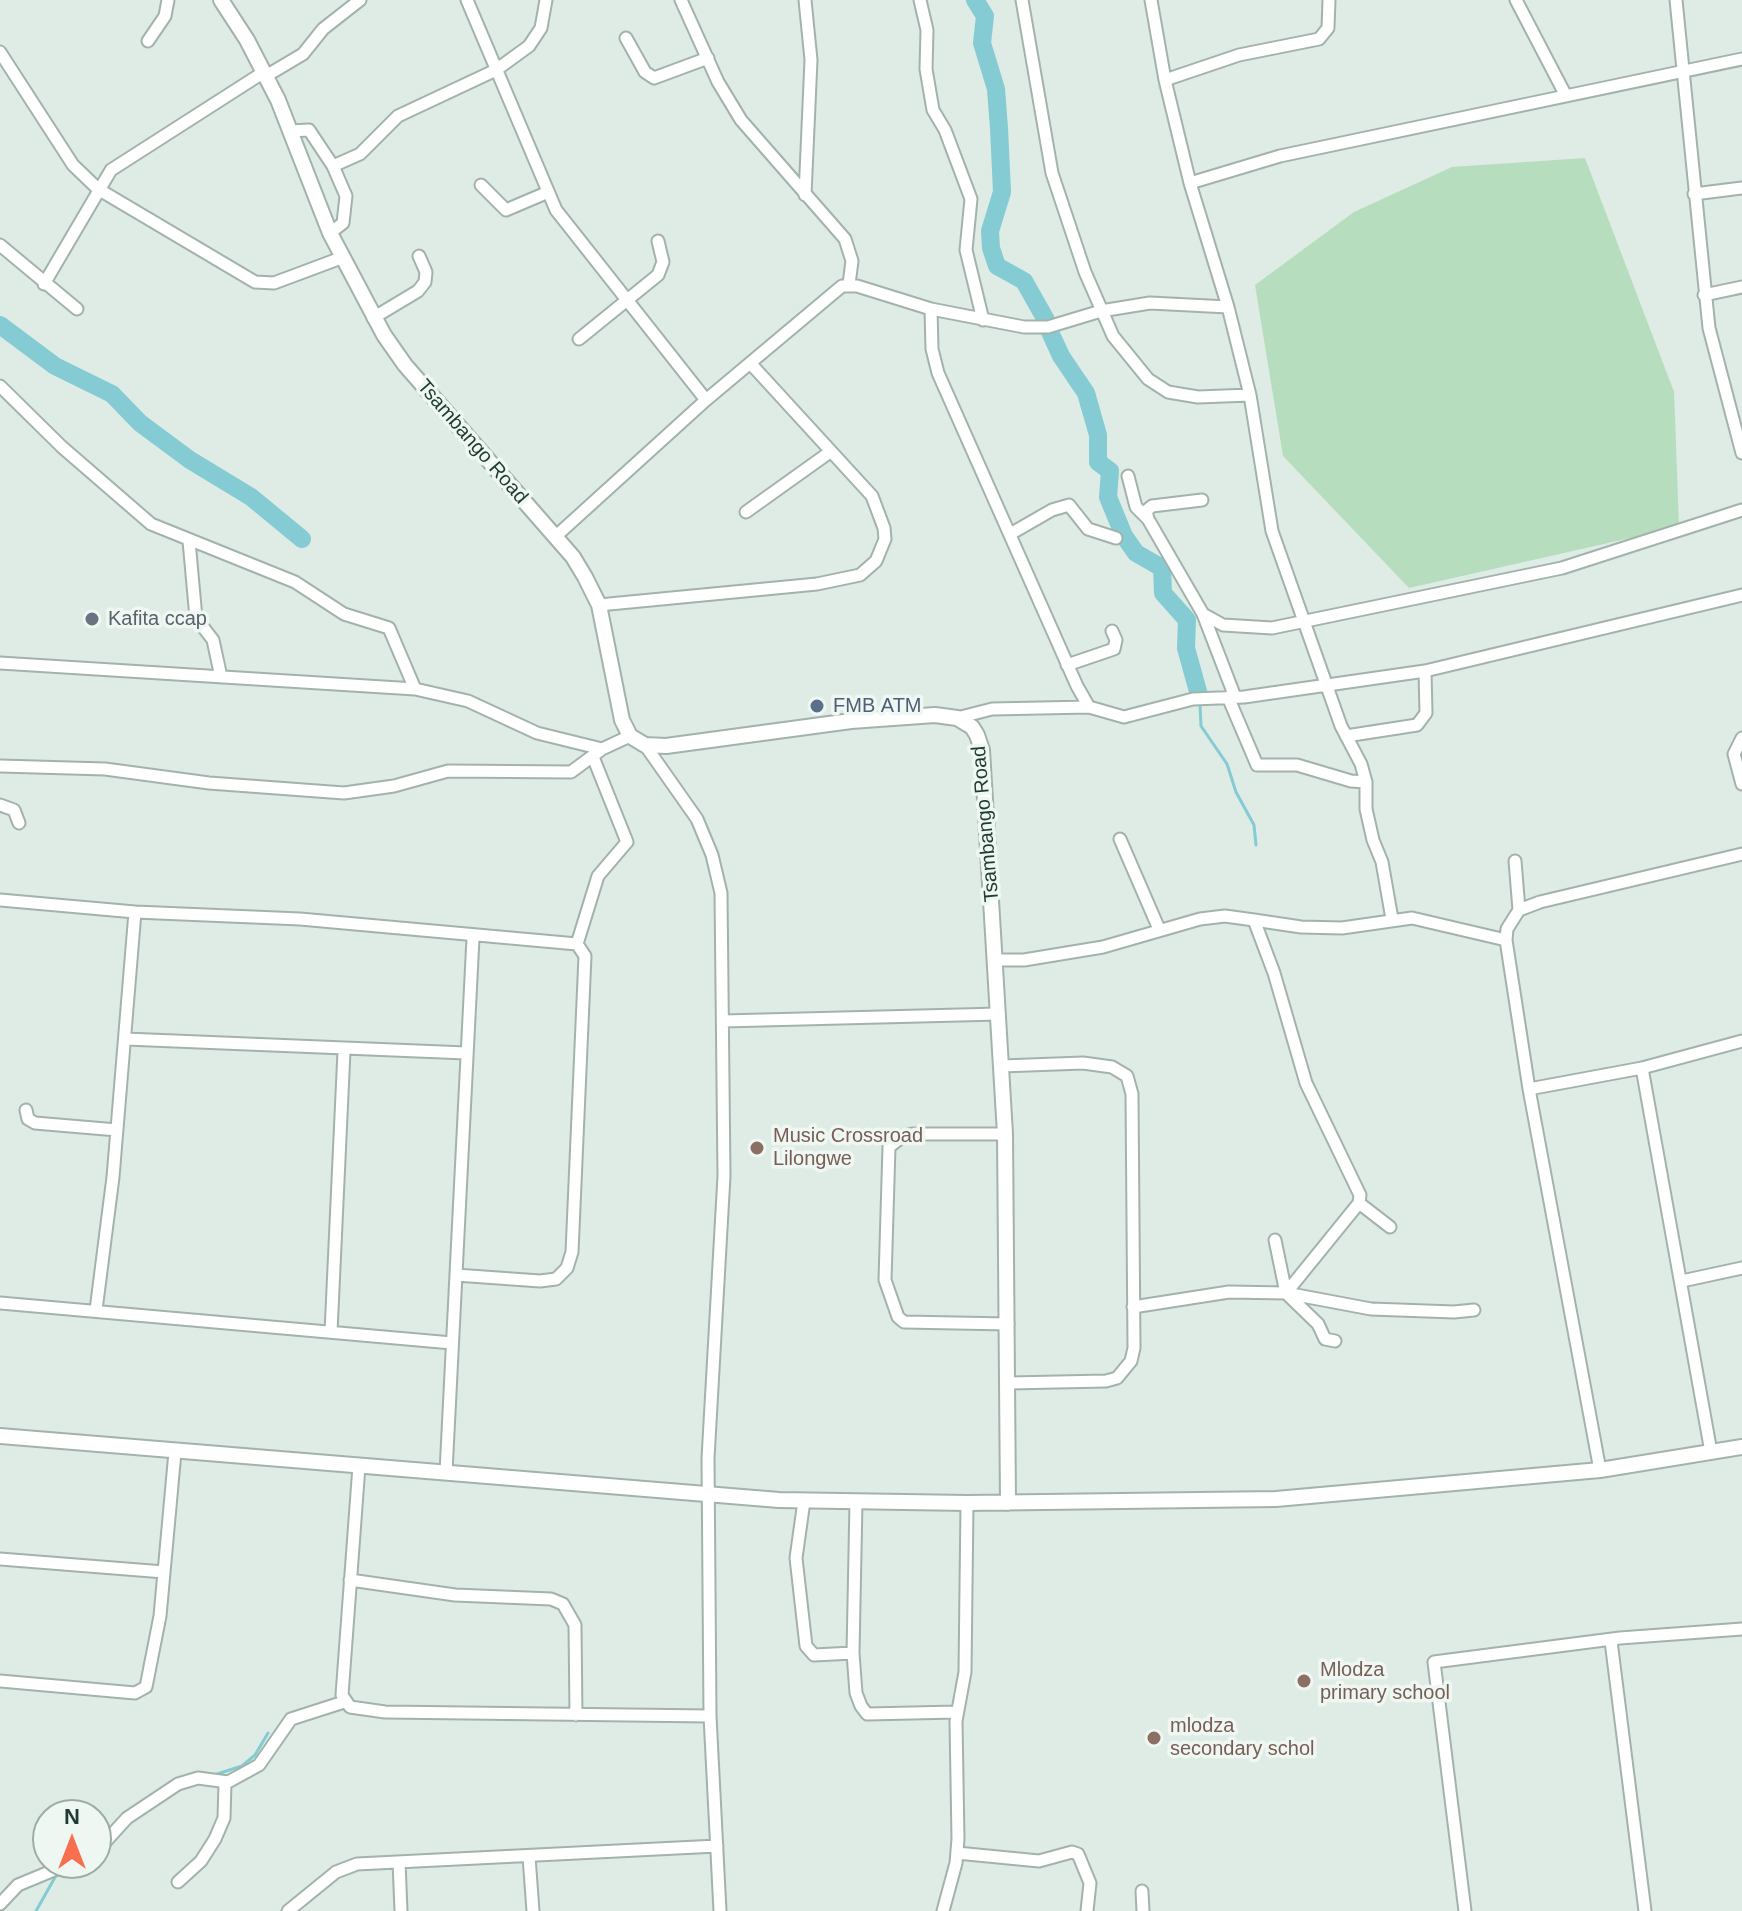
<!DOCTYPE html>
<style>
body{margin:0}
#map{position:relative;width:1742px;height:1911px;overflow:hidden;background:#dfebe5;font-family:Arial,sans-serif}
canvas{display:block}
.north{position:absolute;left:32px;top:1799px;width:80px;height:80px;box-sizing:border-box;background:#eff7f3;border:2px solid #9caca6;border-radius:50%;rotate:0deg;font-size:22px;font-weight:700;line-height:32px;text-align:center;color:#1f3b32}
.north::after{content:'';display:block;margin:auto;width:28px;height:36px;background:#f86f50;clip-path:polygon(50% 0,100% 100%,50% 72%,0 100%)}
</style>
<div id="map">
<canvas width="1742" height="1911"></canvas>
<div class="north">N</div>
</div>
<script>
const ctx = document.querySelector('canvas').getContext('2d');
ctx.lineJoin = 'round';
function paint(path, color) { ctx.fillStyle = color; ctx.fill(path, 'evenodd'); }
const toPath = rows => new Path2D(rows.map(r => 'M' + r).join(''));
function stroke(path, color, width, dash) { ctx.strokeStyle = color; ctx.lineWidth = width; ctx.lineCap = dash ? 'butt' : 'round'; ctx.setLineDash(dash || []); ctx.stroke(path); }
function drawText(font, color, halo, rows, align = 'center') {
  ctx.font = font + ' Arial,sans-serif'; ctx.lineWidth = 7; ctx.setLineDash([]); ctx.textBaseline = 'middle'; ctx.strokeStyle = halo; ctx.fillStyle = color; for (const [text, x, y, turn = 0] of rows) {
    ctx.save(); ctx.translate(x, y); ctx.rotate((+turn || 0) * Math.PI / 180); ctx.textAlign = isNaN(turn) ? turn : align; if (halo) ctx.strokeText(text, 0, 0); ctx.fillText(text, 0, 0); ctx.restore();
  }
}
paint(toPath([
 [1585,158,1674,392,1679,527,1409,588,1283,456,1255,285,1354,212,1452,167]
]), '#b6ddbe');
stroke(toPath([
 [1200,704,1201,726,1227,764,1236,792,1254,825,1256,845],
 [214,1775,242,1766,255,1755,268,1733],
 [125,1813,175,1781],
 [36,1911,58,1872]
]), '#84cbd3', 3);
stroke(toPath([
 [975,0,985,16,982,43,996,89,999,128,1002,192,990,231,991,248,997,266,1024,281,1046,320],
 [0,325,55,366,112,394,140,423,190,460,251,497,302,539],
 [1050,332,1061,356,1086,393,1098,435,1098,462,1110,471,1108,497,1124,536,1136,553,1162,568,1163,593,1187,620,1186,648,1199,695]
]), '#84cbd3', 18);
const minor = toPath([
 [467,0,556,210,706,400],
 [681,0,718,82,741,120,845,239,852,261,849,284],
 [920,0,927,30,926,69,933,110,945,130,971,199,966,250,983,320],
 [1022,0,1052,173,1085,272,1113,336,1148,379,1168,392,1198,397,1250,395],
 [1151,0,1165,80,1190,183,1228,307,1250,395,1272,531,1341,726,1361,764,1366,782,1366,809,1373,840,1382,862,1392,919],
 [1516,0,1565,94],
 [1676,0,1709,328,1742,453],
 [626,38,645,72,654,78,708,58],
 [148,41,165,16,168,0],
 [0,52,73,165,98,189,255,282,274,283,341,258],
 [266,76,303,54,323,29,360,0],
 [1165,80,1239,55,1319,39,1328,28,1329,0],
 [290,131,309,130,333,166,346,196,343,223,330,233],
 [333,166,360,154,398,116,496,70,529,46,541,28,546,0],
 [1190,183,1280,156,1742,59],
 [481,185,506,210,546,193],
 [1694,194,1742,188],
 [805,195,811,60,805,0],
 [0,245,77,309],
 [44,284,111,170,264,72],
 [1704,295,1742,287],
 [931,309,932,349,938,373,1077,686,1089,707],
 [373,318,418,291,425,282,426,272,419,256],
 [579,339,658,275,663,262,658,241],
 [0,386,62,447,151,524,295,582,344,614,389,628,415,689],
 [1128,476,1136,507,1148,519,1203,614,1235,697],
 [746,512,830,452],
 [1148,519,1146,511,1152,506,1202,500],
 [1012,533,1052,510,1069,505,1088,529,1116,538],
 [555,537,706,400,842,286,857,286,931,309,1024,327,1048,327,1101,311,1150,303,1228,307],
 [189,541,196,618,213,640,221,677],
 [599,605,817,584,860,575,876,561,885,539,884,528,872,496,751,364],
 [1203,614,1223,625,1272,628,1562,568,1742,510],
 [0,663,415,689,468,701,537,733,602,749],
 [1067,665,1114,649,1116,640,1112,631],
 [1228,697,1257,765,1297,765,1351,781,1366,782],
 [957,718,992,709,1089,707,1124,717,1193,699,1244,697,1425,671,1742,595],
 [1346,736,1417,725,1426,713,1425,671],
 [1742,738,1734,754,1742,784],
 [645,745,697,819,712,855,721,893,724,1176,708,1458,710,1716,720,1911],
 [0,766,105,769,209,783,344,793,394,786,448,771,571,772,602,749,630,736],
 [0,805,14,810,19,823],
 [1120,839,1159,929],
 [1515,861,1519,910],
 [0,900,135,912,300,919,577,944,585,956,572,1252,567,1268,556,1279,540,1281,456,1275],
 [1254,920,1301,927,1342,928,1412,918,1506,940],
 [577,944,598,876,627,842,593,757],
 [997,960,1024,960,1103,947,1200,919,1225,916,1254,920,1274,973,1306,1083,1360,1195,1359,1203,1286,1293],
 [723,1021,999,1014],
 [126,1039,466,1053],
 [1002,1066,1083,1063,1112,1067,1127,1076,1132,1094,1134,1348,1131,1361,1117,1378,1106,1381,1009,1383],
 [1642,1068,1711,1452],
 [1529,1089,1642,1068,1742,1041],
 [26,1110,28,1119,35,1123,117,1130],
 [1005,1134,912,1134,903,1136,889,1147,885,1280,898,1317,904,1322,1008,1324],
 [1359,1203,1390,1227],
 [1275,1240,1286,1293,1318,1324,1325,1339,1335,1341],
 [1682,1281,1742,1268],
 [0,1303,452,1343],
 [1133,1307,1229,1292,1286,1293,1371,1309,1454,1312,1474,1310],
 [96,1310,113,1177,135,912],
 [331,1332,344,1051],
 [359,1466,342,1695,350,1707,385,1712,710,1716],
 [1600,1470,1529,1089,1506,940,1507,929,1519,910,1540,902,1742,854],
 [446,1472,473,938],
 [804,1501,796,1558,806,1646,814,1655,853,1653],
 [856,1502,853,1653,856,1693,861,1706,867,1714,957,1712],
 [0,1559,164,1572],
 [350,1580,455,1595,551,1599,563,1604,575,1625,576,1715],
 [1611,1641,1645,1911],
 [0,1681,135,1693,146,1687,160,1616,175,1452],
 [96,1852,127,1818,178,1784,198,1778,228,1782,259,1765,291,1719,344,1702],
 [957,1853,1039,1861,1072,1852,1078,1854,1090,1883,1087,1911],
 [529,1857,533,1911],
 [399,1862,401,1911],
 [178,1882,201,1861,215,1839,224,1818,225,1783],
 [1142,1891,1143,1911],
 [0,1904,18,1885,71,1863],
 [288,1911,336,1872,357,1864,717,1846],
 [943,1911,956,1863,958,1839,956,1721,965,1672,967,1503],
 [1465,1911,1434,1662,1620,1638,1742,1629]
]);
const tertiary = toPath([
 [221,0,247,40,278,100,330,233,384,335,405,365,573,557,585,577,599,605,622,720,630,736,645,745,666,746,851,721,935,715,957,718,972,727,977,735,982,750,1005,1134,1008,1503],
 [0,1436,779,1500,967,1503,1276,1499,1600,1470,1742,1447]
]);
stroke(minor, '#a2b3ac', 15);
stroke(tertiary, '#a2b3ac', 18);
stroke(minor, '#fff', 11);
stroke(tertiary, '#fff', 14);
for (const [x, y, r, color] of [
 [92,619,8,"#6b7280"],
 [817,706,8,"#5c6f8a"],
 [757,1148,8,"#8d6e63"],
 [1304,1681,8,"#8d6e63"],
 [1154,1738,8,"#8d6e63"]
]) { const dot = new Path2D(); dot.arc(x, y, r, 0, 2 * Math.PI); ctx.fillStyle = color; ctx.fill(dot); stroke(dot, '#eff7f3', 3); }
drawText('20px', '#1f3b32', '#eff7f3', [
 ["Tsambango Road",472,442,49],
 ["Tsambango Road",986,824,-95]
]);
drawText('20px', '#5b616d', '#eff7f3', [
 ["Kafita ccap",108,619]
], 'left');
drawText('20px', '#4e5e75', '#eff7f3', [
 ["FMB ATM",833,706]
], 'left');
drawText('20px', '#785e54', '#eff7f3', [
 ["Music Crossroad",773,1136],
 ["Lilongwe",773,1159],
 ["Mlodza",1320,1670],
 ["primary school",1320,1693],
 ["mlodza",1170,1726],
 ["secondary schol",1170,1749]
], 'left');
</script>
